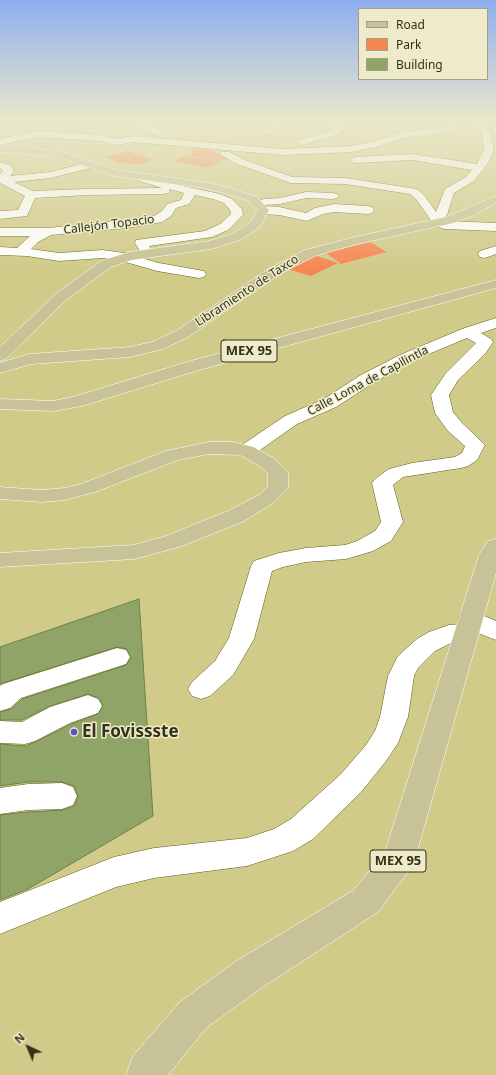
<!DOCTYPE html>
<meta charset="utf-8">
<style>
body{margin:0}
#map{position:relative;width:496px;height:1075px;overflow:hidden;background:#d1cb8a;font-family:"Noto Sans",sans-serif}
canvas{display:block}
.legend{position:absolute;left:358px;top:8px;width:130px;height:72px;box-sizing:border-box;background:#edebca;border:1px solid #a3a182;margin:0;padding:5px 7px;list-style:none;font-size:12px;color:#333116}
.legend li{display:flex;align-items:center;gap:8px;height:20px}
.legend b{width:20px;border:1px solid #a3a182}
.north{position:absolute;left:8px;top:1027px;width:40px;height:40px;-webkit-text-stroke:3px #edebca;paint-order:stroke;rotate:316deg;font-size:11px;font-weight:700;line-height:16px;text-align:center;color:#333116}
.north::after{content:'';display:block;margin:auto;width:14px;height:18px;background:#333116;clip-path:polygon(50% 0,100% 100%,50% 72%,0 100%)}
</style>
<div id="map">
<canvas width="496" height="1075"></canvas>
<ul class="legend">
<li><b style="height:5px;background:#c7c297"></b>Road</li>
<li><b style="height:11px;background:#f88653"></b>Park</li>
<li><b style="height:11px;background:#90a468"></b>Building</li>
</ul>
<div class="north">N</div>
</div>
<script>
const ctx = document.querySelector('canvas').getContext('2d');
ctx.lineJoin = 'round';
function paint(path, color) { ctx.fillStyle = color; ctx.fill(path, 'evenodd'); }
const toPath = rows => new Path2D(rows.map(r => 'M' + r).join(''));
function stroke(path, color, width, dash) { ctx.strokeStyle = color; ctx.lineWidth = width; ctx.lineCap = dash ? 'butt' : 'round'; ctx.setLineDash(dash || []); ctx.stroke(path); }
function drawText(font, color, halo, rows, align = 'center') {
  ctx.font = font + ' "Noto Sans",sans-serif'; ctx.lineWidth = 3; ctx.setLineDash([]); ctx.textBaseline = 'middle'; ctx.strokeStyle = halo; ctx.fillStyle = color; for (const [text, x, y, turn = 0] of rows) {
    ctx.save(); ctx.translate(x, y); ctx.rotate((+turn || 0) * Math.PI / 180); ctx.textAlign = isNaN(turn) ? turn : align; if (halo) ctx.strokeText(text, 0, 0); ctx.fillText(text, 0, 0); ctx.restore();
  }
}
paint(toPath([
 [200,148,207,149,224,156,227,159,221,161,188,155,193,152,192,151,194,149],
 [127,151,154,160,140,164,130,164,118,162,106,157],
 [186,156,221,162,208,168,174,161],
 [370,242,387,252,341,264,326,253],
 [314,255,338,263,311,276,287,269]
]), '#f88653');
const building = toPath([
 [139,599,153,816,28,889,0,900,0,815,28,812,63,810,74,806,78,797,74,786,62,782,28,782,0,786,0,744,25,746,35,742,71,724,98,714,103,705,99,698,88,694,50,706,22,720,0,720,0,712,11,709,22,699,126,665,131,658,127,649,117,647,0,684,0,647,139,599]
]);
paint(building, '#90a468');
stroke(building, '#6e8147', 1);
const minor = toPath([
 [125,121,138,121,163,131,165,133,160,136,157,135,125,121],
 [273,121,283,121,270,134,264,134,262,132,273,121],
 [320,121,335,121,345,128,337,135,302,145,299,144,297,142,299,140,331,131,334,128,320,121],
 [451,121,460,121,461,123,456,129,441,133,404,138,376,147,351,152,283,155,133,142,116,145,101,141,38,137,0,145,0,139,38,131,101,135,116,139,133,136,283,149,351,146,371,142,403,132,438,128,450,125,451,121],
 [473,121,482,121,490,132,494,149,489,162,474,181,454,193,447,215,442,219,446,221,496,223,496,231,445,229,435,226,416,199,410,194,345,184,291,183,237,164,220,154,221,152,229,152,245,160,292,177,345,178,417,189,424,195,436,212,445,189,466,177,472,170,412,160,355,163,350,160,355,157,412,154,477,164,484,149,482,134,473,121],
 [0,162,10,165,13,169,14,171,10,176,50,172,90,162,95,165,94,167,50,178,14,182,33,191,86,189,162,188,137,180,136,178,137,176,141,175,174,184,220,194,232,199,242,209,243,215,228,230,212,237,149,246,155,253,153,256,148,257,143,256,135,243,136,240,205,231,220,224,231,214,230,210,224,203,213,199,195,195,189,204,176,208,171,216,162,222,127,228,51,235,38,242,31,249,59,253,103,250,124,253,159,263,204,271,206,274,204,277,199,278,157,271,122,261,103,258,59,261,27,256,0,255,0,247,17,248,30,236,0,236,0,228,48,228,127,220,154,216,162,211,167,204,181,200,184,193,169,189,170,191,168,193,164,194,86,195,35,198,27,216,0,219,0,211,18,210,25,196,0,183,0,174,3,171,0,168,0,162],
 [306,192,333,193,337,194,339,196,337,198,333,199,306,198,280,204,264,205,260,204,258,202,260,200,264,199,280,198,306,192],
 [334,204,368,206,372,207,374,210,372,213,368,214,334,212,323,214,307,221,279,215,263,214,259,213,257,210,259,207,263,206,279,207,306,213,315,208,334,204],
 [496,246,496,254,485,258,480,257,478,254,480,251,496,246],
 [496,318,496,328,481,333,491,339,493,342,485,354,458,380,449,395,453,412,462,423,485,445,477,460,468,466,461,468,403,477,393,485,403,522,391,541,373,551,346,559,306,562,283,567,272,571,254,639,233,675,210,696,201,699,192,696,188,689,192,682,215,661,229,638,251,566,254,561,279,553,306,548,345,545,357,541,375,531,381,522,372,483,375,479,389,469,412,463,455,457,462,453,465,446,448,431,435,413,431,395,446,373,476,343,467,338,412,361,373,383,336,407,297,424,253,455,246,457,239,455,236,451,239,447,285,416,324,399,361,375,400,355,462,329,496,318],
 [470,610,496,621,496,640,478,633,475,639,466,642,451,643,435,651,418,668,414,676,408,717,398,743,386,761,361,792,313,839,293,851,247,866,154,878,116,887,0,934,0,902,114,857,154,848,247,838,274,829,291,819,341,774,366,745,375,731,380,717,388,676,398,656,417,639,429,632,449,625,461,624,458,619,461,613,470,610],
 [117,648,126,650,130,657,126,664,21,698,10,708,0,711,0,686,3,684,117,648],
 [88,695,98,699,102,706,98,713,70,723,35,741,25,744,0,743,0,721,22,722,50,707,88,695],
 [62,783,73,787,77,796,73,805,62,809,28,810,0,814,0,788,28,784,62,783]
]);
const major = toPath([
 [31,121,53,121,49,124,0,133,0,127,31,121],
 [0,146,60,151,116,170,203,182,227,187,257,197,269,210,260,227,240,240,211,249,131,260,111,267,66,300,6,359,0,361,0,347,56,294,101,261,129,252,209,241,232,234,251,222,257,210,249,201,224,193,203,188,114,176,59,157,0,152,0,146],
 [496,196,496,203,472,216,453,223,357,244,315,256,280,274,188,337,163,349,130,357,31,364,0,373,0,363,29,354,130,347,152,342,176,331,270,268,305,250,355,237,446,217,496,196],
 [496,280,496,288,199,370,82,406,53,411,0,409,0,399,53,401,73,397,187,362,496,280],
 [209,442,233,442,253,447,275,459,288,473,288,488,273,503,244,521,182,546,142,557,134,559,0,567,0,553,134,545,166,536,228,511,259,495,268,486,268,474,261,467,240,455,209,454,178,460,95,492,65,500,41,502,0,499,0,487,41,490,65,488,81,484,166,451,209,442],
 [496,539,496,573,415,859,410,869,378,912,261,988,206,1028,168,1075,126,1075,133,1056,180,1002,235,962,354,890,385,852,479,555,488,541,496,539]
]);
stroke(minor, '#615b19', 1);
stroke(major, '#fff', 1);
paint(minor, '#fff');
paint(major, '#c7c297');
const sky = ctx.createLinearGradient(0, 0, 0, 272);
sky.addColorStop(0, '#8eaef0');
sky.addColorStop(0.44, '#eae8ca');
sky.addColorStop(1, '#eae8ca00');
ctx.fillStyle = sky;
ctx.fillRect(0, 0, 496, 272);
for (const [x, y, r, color] of [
 [74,732,4,"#5f50c9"]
]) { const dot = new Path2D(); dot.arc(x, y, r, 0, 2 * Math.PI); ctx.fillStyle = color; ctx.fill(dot); stroke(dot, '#edebca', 1.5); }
drawText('12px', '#333116', '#edebca', [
 ["Callejón Topacio",109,225,-7],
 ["Libramiento de Taxco",247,291,-33],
 ["Calle Loma de Capilintla",368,381,-28]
]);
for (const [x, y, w] of [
 [249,351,56],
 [398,861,56]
]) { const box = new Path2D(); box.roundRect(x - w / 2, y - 11, w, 22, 3); ctx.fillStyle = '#edebca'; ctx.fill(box); stroke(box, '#333116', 1); }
drawText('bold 13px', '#333116', null, [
 ["MEX 95",249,351],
 ["MEX 95",398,861]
]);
drawText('bold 17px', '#333116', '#edebca', [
 ["El Fovissste",82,732]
], 'left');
</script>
